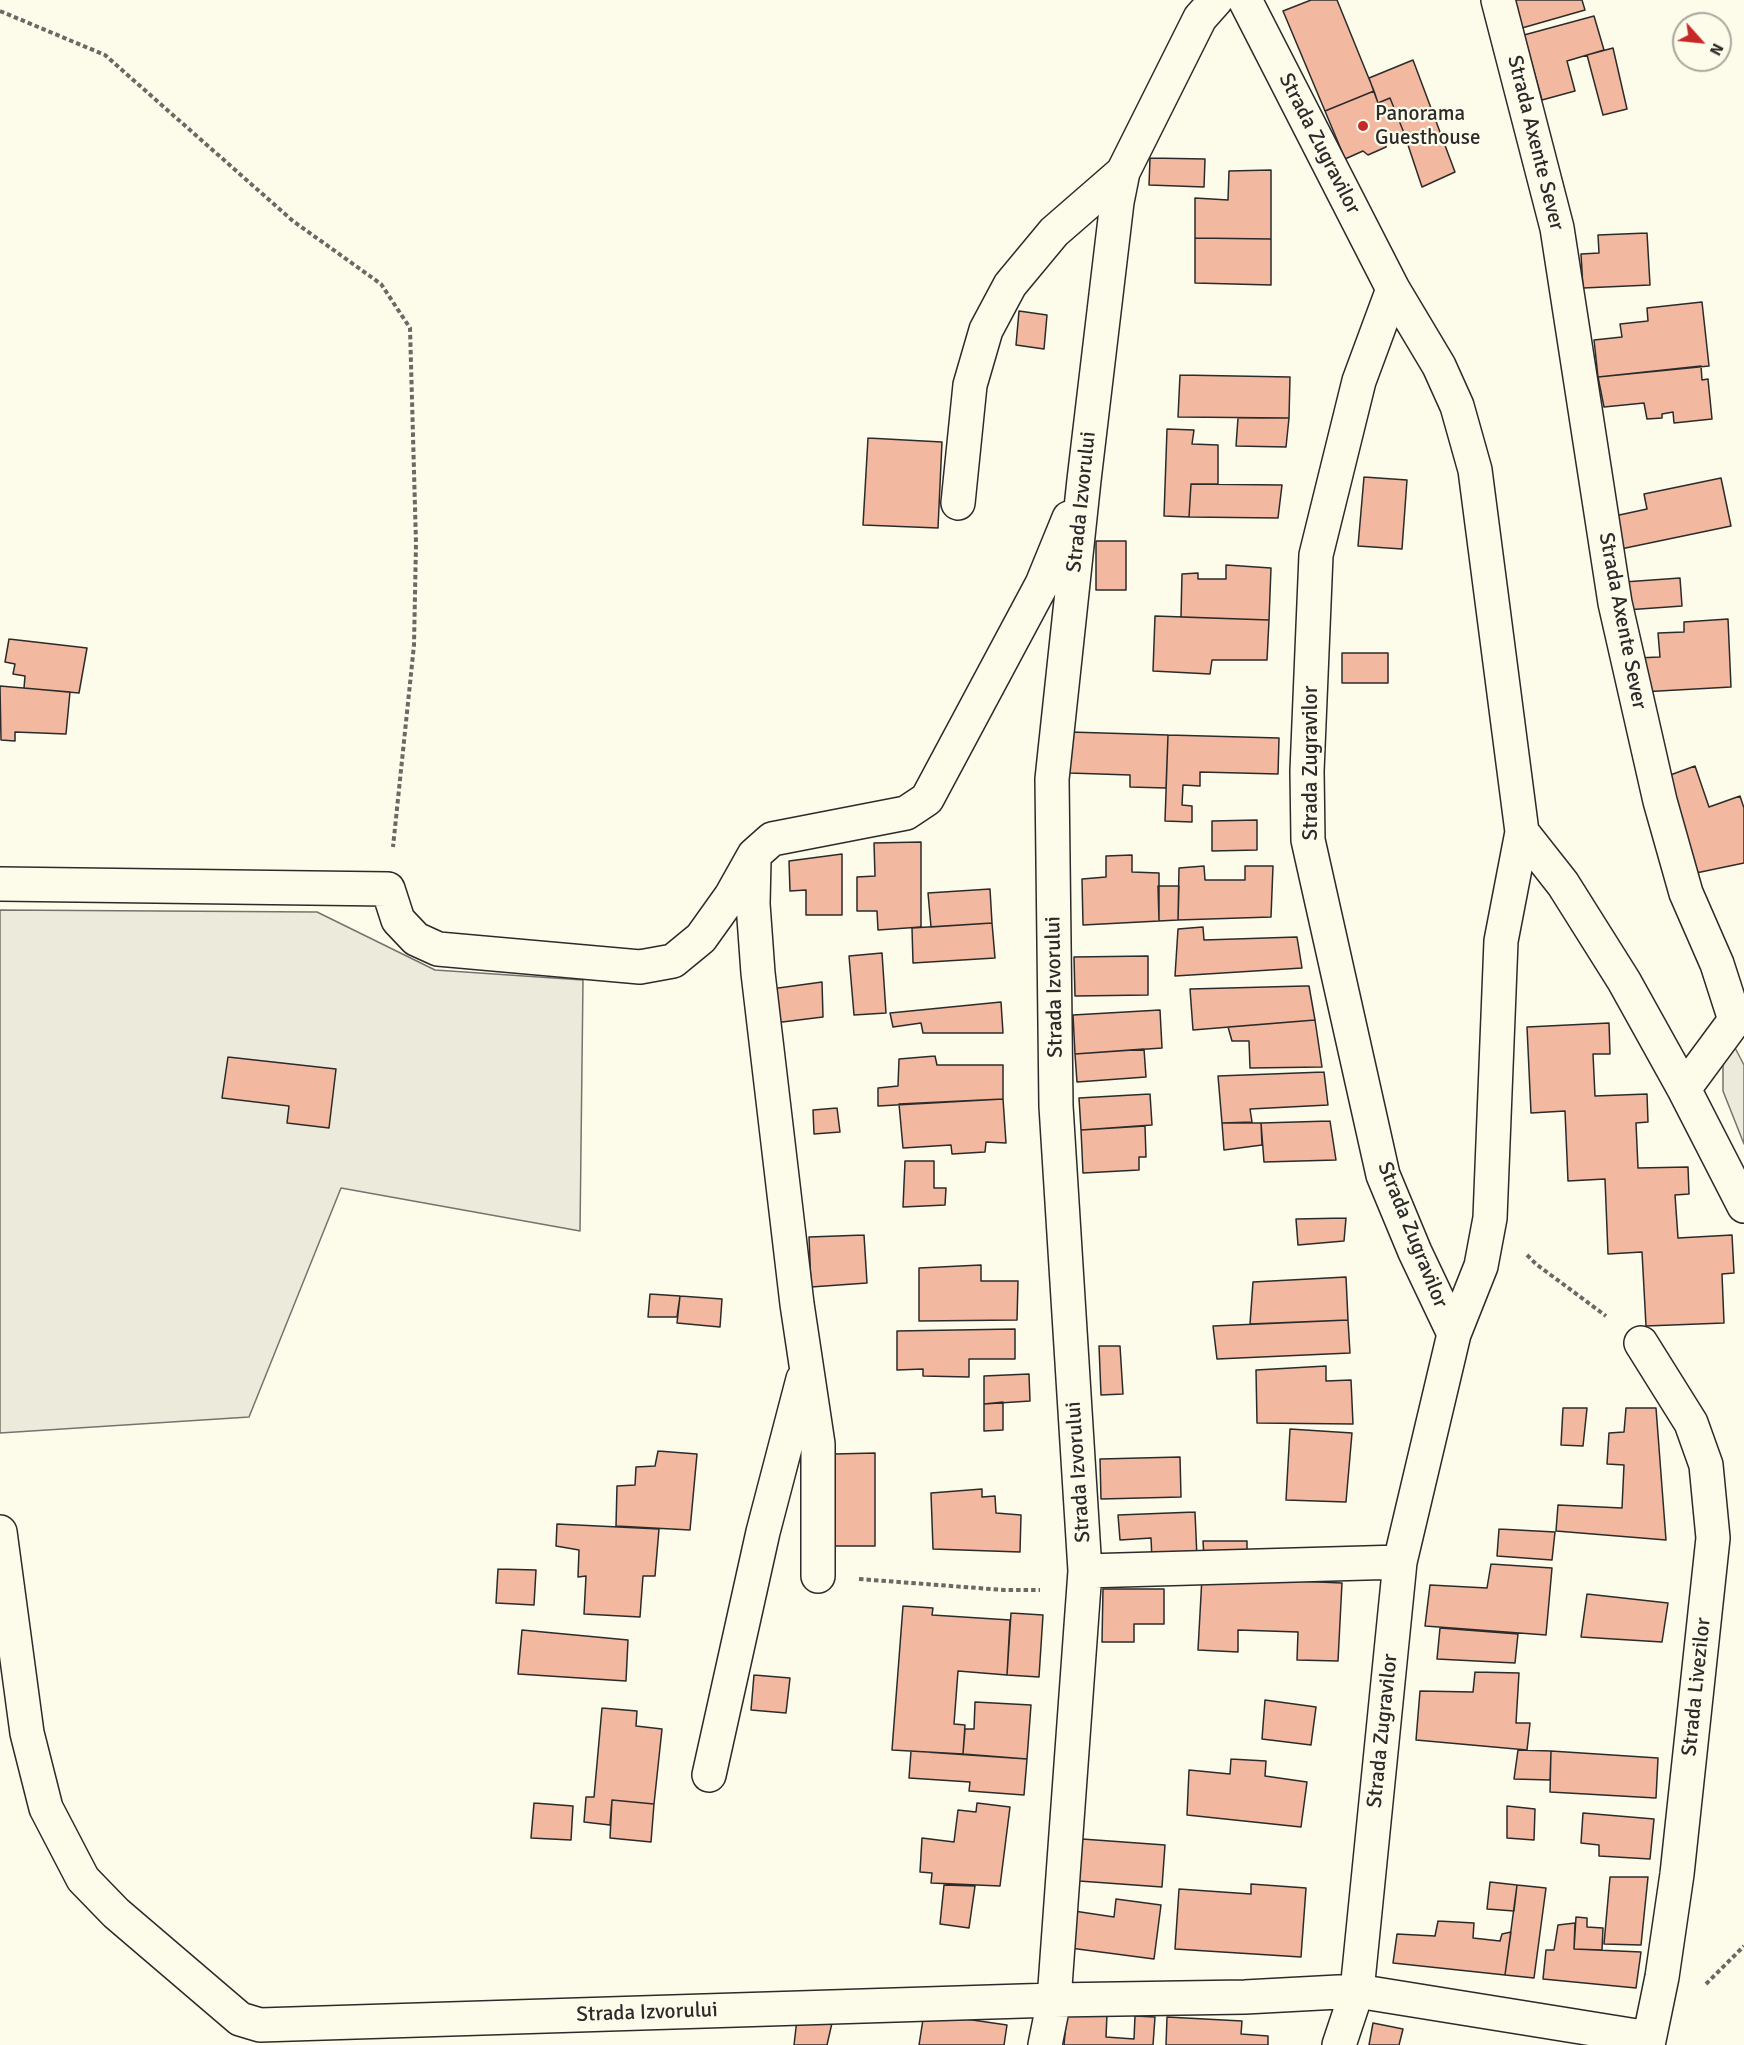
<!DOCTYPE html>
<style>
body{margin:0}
#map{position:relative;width:1744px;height:2045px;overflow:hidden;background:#fdfbea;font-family:Signika,sans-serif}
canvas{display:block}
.north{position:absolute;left:1672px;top:12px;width:60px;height:60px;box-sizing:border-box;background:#fdfbea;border:2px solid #a9a89e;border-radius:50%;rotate:117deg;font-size:16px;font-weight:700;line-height:24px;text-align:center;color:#2b2b2b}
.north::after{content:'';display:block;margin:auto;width:21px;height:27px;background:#c62828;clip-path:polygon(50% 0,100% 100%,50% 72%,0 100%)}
</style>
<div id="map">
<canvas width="1744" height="2045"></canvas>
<div class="north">N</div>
</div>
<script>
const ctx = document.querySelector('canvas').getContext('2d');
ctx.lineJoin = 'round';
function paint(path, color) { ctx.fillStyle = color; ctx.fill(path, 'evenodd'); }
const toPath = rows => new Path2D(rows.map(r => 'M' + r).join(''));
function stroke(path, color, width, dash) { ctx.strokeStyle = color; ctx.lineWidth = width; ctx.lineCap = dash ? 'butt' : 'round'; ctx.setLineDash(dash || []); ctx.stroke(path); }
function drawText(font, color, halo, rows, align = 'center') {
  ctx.font = font + ' Signika,sans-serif'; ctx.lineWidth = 4.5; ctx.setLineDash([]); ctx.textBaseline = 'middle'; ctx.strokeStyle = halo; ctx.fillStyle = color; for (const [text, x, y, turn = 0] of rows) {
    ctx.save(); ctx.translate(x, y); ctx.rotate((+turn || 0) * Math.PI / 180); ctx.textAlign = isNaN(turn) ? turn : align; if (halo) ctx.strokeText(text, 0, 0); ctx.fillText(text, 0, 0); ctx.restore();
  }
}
const green = toPath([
 [0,910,317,912,435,970,583,980,580,1231,341,1188,249,1417,0,1433,0,910],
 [1733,1044,1744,1065,1744,1144,1723,1091,1723,1059,1733,1044]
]);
paint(green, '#ecebdb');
stroke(green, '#74746e', 1.5);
const building = toPath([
 [1311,0,1337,0,1374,91,1325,111,1283,11,1311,0],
 [1514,0,1582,0,1585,10,1522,28,1514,0],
 [1594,16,1604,50,1567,61,1575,91,1542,100,1524,35,1594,16],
 [1613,48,1627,109,1603,115,1587,55,1613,48],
 [1413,60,1455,172,1422,187,1404,133,1390,98,1378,103,1369,78,1413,60],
 [1374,91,1378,103,1390,98,1404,133,1387,140,1386,147,1368,155,1363,151,1345,159,1325,111,1374,91],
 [1150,158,1205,159,1204,187,1149,185,1150,158],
 [1271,170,1271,239,1195,238,1195,198,1228,200,1229,171,1271,170],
 [1647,233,1650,285,1583,288,1581,254,1599,253,1598,235,1647,233],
 [1195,238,1271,239,1271,285,1195,283,1195,238],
 [1702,302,1709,366,1598,377,1594,340,1622,337,1620,324,1648,321,1647,308,1702,302],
 [1019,311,1047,315,1044,349,1016,345,1019,311],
 [1701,366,1702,380,1708,379,1712,419,1674,423,1673,412,1662,414,1662,418,1647,419,1644,403,1604,407,1598,377,1701,366],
 [1180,375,1290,377,1289,418,1178,417,1180,375],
 [1238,418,1289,418,1286,447,1236,446,1238,418],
 [1167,429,1194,430,1192,444,1218,445,1218,484,1191,484,1189,517,1164,516,1167,429],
 [868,438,942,442,938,528,863,525,868,438],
 [1364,477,1407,480,1402,549,1358,546,1364,477],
 [1721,478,1731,526,1616,550,1610,517,1647,509,1644,494,1721,478],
 [1191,484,1282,485,1278,518,1189,517,1191,484],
 [1096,541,1126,541,1126,590,1096,590,1096,541],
 [1226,565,1271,568,1269,620,1181,617,1182,574,1198,573,1198,579,1226,579,1226,565],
 [1680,578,1682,606,1626,610,1624,582,1680,578],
 [1155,616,1269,620,1267,660,1212,660,1210,674,1153,671,1155,616],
 [1728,619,1731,687,1641,692,1636,658,1660,657,1658,633,1684,632,1684,622,1728,619],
 [9,639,87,648,79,693,24,688,25,676,13,674,15,664,5,662,9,639],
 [1342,653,1388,653,1388,683,1342,683,1342,653],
 [0,686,70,692,66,734,15,732,15,741,1,740,0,686],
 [1070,732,1168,735,1166,788,1130,787,1130,775,1069,773,1070,732],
 [1168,735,1279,738,1278,774,1200,772,1200,786,1183,785,1182,805,1192,806,1192,822,1165,821,1168,735],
 [1695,766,1709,807,1740,796,1744,808,1744,863,1696,873,1662,778,1695,766],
 [1257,820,1257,850,1212,851,1212,821,1257,820],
 [921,842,921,927,878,930,877,911,857,911,857,877,875,876,874,843,921,842],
 [842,854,842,915,806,915,806,890,790,891,789,861,842,854],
 [1132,855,1132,872,1159,873,1159,921,1083,925,1082,879,1106,877,1106,856,1132,855],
 [1204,866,1205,880,1245,880,1245,866,1273,866,1271,917,1178,920,1179,868,1204,866],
 [1158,886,1179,886,1178,920,1159,921,1158,886],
 [990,889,992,923,931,927,928,893,990,889],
 [992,923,995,958,913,963,912,928,992,923],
 [1203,927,1204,940,1297,937,1302,968,1175,976,1178,929,1203,927],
 [882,953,886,1013,854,1015,849,956,882,953],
 [1148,956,1148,995,1075,996,1074,957,1148,956],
 [822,982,823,1017,774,1023,771,989,822,982],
 [1305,986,1309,986,1315,1020,1193,1030,1190,989,1305,986],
 [1001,1002,1003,1033,923,1033,921,1023,893,1027,890,1013,1001,1002],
 [1160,1010,1162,1048,1075,1054,1073,1015,1160,1010],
 [1315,1020,1322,1067,1250,1068,1249,1041,1232,1041,1228,1027,1315,1020],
 [1609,1023,1610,1054,1593,1054,1595,1096,1647,1094,1648,1122,1636,1123,1638,1168,1688,1167,1689,1194,1675,1195,1678,1238,1732,1235,1734,1273,1722,1274,1724,1323,1646,1326,1642,1252,1608,1254,1605,1179,1568,1181,1565,1111,1531,1113,1527,1027,1609,1023],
 [1144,1049,1146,1077,1077,1082,1075,1054,1144,1049],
 [935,1056,937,1065,1003,1065,1003,1099,878,1106,878,1088,898,1086,899,1059,935,1056],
 [228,1057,336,1069,329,1128,287,1123,289,1106,222,1098,228,1057],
 [1324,1072,1328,1105,1250,1109,1252,1122,1222,1123,1218,1076,1324,1072],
 [1150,1094,1152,1125,1081,1130,1079,1098,1150,1094],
 [1003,1099,1006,1143,986,1142,985,1152,952,1154,951,1145,903,1148,899,1104,1003,1099],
 [837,1108,840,1132,814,1134,813,1110,837,1108],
 [1330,1121,1336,1160,1264,1162,1261,1123,1330,1121],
 [1222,1123,1261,1123,1262,1145,1224,1150,1222,1123],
 [1145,1126,1146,1157,1139,1157,1139,1170,1083,1173,1081,1130,1145,1126],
 [905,1161,934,1161,934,1188,946,1188,945,1205,903,1207,905,1161],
 [1346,1218,1344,1241,1298,1245,1296,1219,1346,1218],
 [864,1235,867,1283,811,1287,809,1237,864,1235],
 [981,1265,981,1281,1018,1281,1017,1320,919,1321,919,1268,981,1265],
 [1346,1277,1348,1320,1250,1324,1253,1282,1346,1277],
 [650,1294,680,1296,677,1317,648,1317,650,1294],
 [680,1296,722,1299,720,1327,677,1323,680,1296],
 [1348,1320,1350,1353,1217,1359,1213,1326,1348,1320],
 [1015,1329,1015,1359,969,1359,969,1377,923,1376,923,1369,897,1370,897,1331,1015,1329],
 [1099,1346,1120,1346,1123,1394,1101,1395,1099,1346],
 [1326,1366,1326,1381,1351,1380,1353,1424,1257,1423,1256,1370,1326,1366],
 [1029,1374,1030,1401,984,1404,984,1376,1029,1374],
 [1003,1402,1003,1430,984,1431,984,1404,1003,1402],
 [1563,1408,1587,1408,1583,1446,1561,1445,1563,1408],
 [1626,1408,1656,1408,1666,1540,1556,1531,1558,1505,1622,1508,1624,1465,1607,1464,1609,1433,1624,1432,1626,1408],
 [1290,1429,1352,1433,1346,1502,1286,1500,1290,1429],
 [658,1451,697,1454,690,1530,616,1526,617,1486,635,1485,636,1467,655,1466,658,1451],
 [875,1453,875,1546,835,1546,834,1454,875,1453],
 [1180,1457,1181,1497,1101,1499,1100,1459,1180,1457],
 [982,1489,982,1497,995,1496,996,1513,1021,1515,1020,1552,933,1549,931,1493,982,1489],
 [1195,1512,1197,1558,1152,1560,1151,1538,1120,1540,1118,1515,1195,1512],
 [557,1524,659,1529,655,1576,643,1576,640,1617,584,1614,586,1576,578,1577,579,1550,556,1546,557,1524],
 [1499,1529,1555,1532,1552,1560,1497,1556,1499,1529],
 [1203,1541,1247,1541,1247,1558,1204,1558,1203,1541],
 [1491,1564,1552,1568,1546,1635,1425,1626,1430,1585,1487,1588,1491,1564],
 [498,1569,536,1570,534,1605,496,1603,498,1569],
 [1202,1577,1342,1583,1338,1661,1297,1660,1298,1632,1238,1630,1238,1652,1198,1650,1202,1577],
 [1103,1589,1164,1589,1164,1624,1134,1624,1134,1642,1102,1642,1103,1589],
 [1587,1594,1668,1603,1662,1642,1581,1637,1587,1594],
 [903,1606,933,1608,932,1615,1010,1620,1007,1675,958,1671,954,1724,965,1725,963,1754,892,1750,903,1606],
 [1011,1613,1043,1615,1039,1677,1007,1675,1011,1613],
 [1440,1628,1518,1634,1515,1663,1437,1659,1440,1628],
 [522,1630,628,1640,626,1681,518,1674,522,1630],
 [1475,1672,1519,1673,1516,1723,1530,1723,1527,1750,1416,1740,1420,1691,1473,1692,1475,1672],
 [754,1675,790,1678,786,1713,751,1710,754,1675],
 [1265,1700,1316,1707,1311,1745,1262,1739,1265,1700],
 [975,1702,1031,1705,1027,1759,963,1754,965,1729,974,1729,975,1702],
 [602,1708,637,1711,636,1726,662,1729,654,1804,612,1800,610,1825,584,1822,586,1797,594,1797,602,1708],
 [1518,1750,1551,1751,1550,1780,1514,1779,1518,1750],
 [911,1751,1027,1759,1024,1795,969,1791,970,1782,909,1778,911,1751],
 [1551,1751,1658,1758,1656,1798,1550,1792,1551,1751],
 [1231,1759,1266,1761,1265,1776,1307,1782,1301,1827,1187,1815,1189,1770,1230,1774,1231,1759],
 [612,1800,654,1804,651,1842,610,1838,612,1800],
 [534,1803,573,1806,571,1840,531,1838,534,1803],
 [977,1803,1010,1807,1000,1886,931,1883,932,1873,920,1872,922,1838,954,1842,958,1810,976,1812,977,1803],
 [1507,1806,1535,1809,1534,1840,1507,1838,1507,1806],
 [1583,1813,1654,1819,1650,1859,1599,1856,1599,1845,1581,1843,1583,1813],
 [1082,1839,1165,1845,1162,1887,1079,1881,1082,1839],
 [1610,1877,1648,1877,1641,1945,1604,1944,1610,1877],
 [1490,1882,1517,1885,1514,1911,1487,1909,1490,1882],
 [1251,1884,1306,1888,1301,1957,1175,1949,1179,1889,1251,1894,1251,1884],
 [944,1885,975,1886,969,1928,940,1924,944,1885],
 [1517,1885,1546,1888,1534,1978,1505,1975,1517,1885],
 [1116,1899,1161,1905,1154,1959,1070,1948,1074,1911,1114,1917,1116,1899],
 [1576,1917,1587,1918,1587,1927,1603,1928,1602,1950,1574,1949,1576,1917],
 [1438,1921,1474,1923,1473,1938,1500,1941,1502,1934,1511,1932,1505,1975,1393,1963,1397,1934,1435,1936,1438,1921],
 [1575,1923,1574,1949,1641,1952,1636,1988,1543,1979,1546,1950,1554,1950,1558,1925,1575,1923],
 [1067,2011,1107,2014,1106,2037,1134,2039,1135,2016,1155,2017,1153,2045,1064,2045,1067,2011],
 [924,2013,1007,2025,1004,2045,919,2045,924,2013],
 [1167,2017,1242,2021,1241,2034,1268,2036,1268,2045,1166,2045,1167,2017],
 [797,2019,832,2023,827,2045,794,2045,797,2019],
 [1373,2023,1403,2029,1399,2045,1369,2045,1373,2023]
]);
paint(building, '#f2b8a0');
stroke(building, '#2b2b2b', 1.5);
const minor = toPath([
 [1245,0,1393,289,1439,366,1457,406,1475,470,1522,832,1501,941,1490,1218,1481,1266,1454,1334,1400,1562,1357,1991,1339,2045],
 [1498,0,1557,228,1615,603,1660,801,1686,893,1717,964,1735,1020,1684,1089],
 [1393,289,1359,381,1316,555,1307,771,1308,840,1383,1175,1415,1252,1454,1334],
 [958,503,970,385,986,330,1010,285,1054,232,1123,172],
 [1522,832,1563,884,1624,981,1684,1089,1744,1206],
 [754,860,753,904,758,973,797,1304,818,1444,818,1576],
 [0,884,388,889,398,920,416,939,438,949,640,967,673,961,701,938,731,896,754,855,772,839,906,813,927,799,1042,584,1069,518],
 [1641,1343,1691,1423,1706,1465,1713,1538,1677,1874,1662,1977,1648,2045],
 [0,1532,27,1733,46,1808,83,1879,116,1913,240,2019,260,2025,1054,2000,1245,1997,1357,1991,1649,2038],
 [1085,1571,1400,1562],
 [709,1775,763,1532,803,1379],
 [1045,2045,1054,2000,1085,1571,1056,1106,1052,779,1084,480,1117,202,1123,172,1200,18,1216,0]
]);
stroke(minor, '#2b2b2b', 36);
stroke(toPath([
 [0,11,105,55,293,221,381,284,410,328,416,543,414,645,393,847],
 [1527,1255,1536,1264,1606,1316],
 [859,1579,1004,1590,1040,1590],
 [1706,1984,1744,1946]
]), '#6a6964', 4, [4.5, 3]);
stroke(minor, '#fdfbea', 33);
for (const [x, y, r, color] of [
 [1363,126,6,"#c62828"]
]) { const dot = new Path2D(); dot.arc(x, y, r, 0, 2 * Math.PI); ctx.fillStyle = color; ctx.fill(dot); stroke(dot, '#fdfbea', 2); }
drawText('21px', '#2b2b2b', '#fdfbea', [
 ["Panorama",1375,114],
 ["Guesthouse",1375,138]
], 'left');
drawText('21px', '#2b2b2b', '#fdfbea', [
 ["Strada Axente Sever",1535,143,76],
 ["Strada Zugravilor",1319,144,63],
 ["Strada Izvorului",1082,502,-84],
 ["Strada Axente Sever",1622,621,79],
 ["Strada Zugravilor",1311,763,-90],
 ["Strada Izvorului",1055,987,-91],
 ["Strada Zugravilor",1412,1235,68],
 ["Strada Izvorului",1079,1472,-94],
 ["Strada Livezilor",1697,1687,-84],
 ["Strada Zugravilor",1383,1731,-84],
 ["Strada Izvorului",647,2013,-2]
]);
</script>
